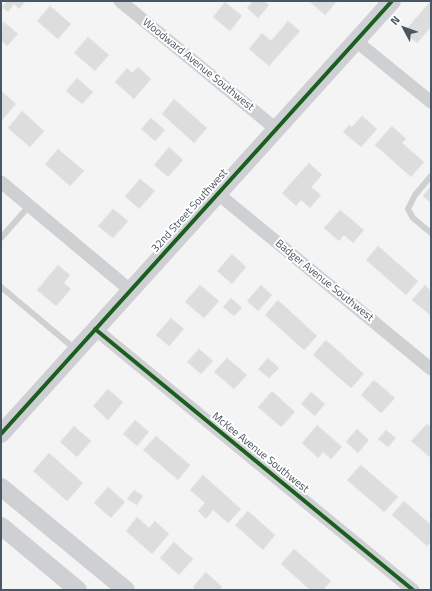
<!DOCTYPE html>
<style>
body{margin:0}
#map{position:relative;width:432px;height:591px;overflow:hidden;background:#f4f4f4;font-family:"Titillium Web",sans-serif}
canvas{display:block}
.frame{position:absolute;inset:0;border:2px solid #4a5661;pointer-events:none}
.north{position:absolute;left:384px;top:8px;width:40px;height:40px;-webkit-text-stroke:3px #fff;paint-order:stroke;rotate:311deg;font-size:11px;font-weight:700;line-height:16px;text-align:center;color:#4a5661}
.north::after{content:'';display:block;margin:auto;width:14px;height:18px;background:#4a5661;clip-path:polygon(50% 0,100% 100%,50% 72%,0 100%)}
</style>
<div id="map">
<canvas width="432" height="591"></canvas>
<div class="frame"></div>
<div class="north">N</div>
</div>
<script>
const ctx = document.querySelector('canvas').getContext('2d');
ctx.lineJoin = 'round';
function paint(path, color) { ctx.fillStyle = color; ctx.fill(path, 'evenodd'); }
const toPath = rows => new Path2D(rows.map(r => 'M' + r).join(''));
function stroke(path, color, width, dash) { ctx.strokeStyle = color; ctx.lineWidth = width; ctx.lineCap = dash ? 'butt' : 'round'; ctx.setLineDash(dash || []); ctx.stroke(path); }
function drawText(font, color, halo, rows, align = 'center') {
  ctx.font = font + ' "Titillium Web",sans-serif'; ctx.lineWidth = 4; ctx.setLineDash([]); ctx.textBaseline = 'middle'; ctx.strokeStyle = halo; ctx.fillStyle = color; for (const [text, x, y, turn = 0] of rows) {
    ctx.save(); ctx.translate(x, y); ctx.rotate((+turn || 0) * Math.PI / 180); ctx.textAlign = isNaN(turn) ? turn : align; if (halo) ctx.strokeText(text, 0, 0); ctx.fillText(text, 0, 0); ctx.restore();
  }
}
const building = toPath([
 [7,1,26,1,19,9,14,4,8,12,2,7,7,1],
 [253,1,264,1,269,5,258,18,247,8,253,1],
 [309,1,337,1,325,15,309,1],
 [225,2,242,16,230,31,213,17,225,2],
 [429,3,431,4,431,27,417,43,404,32,429,3],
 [50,6,71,24,58,39,37,21,50,6],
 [288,21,300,31,269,66,249,49,262,33,271,41,288,21],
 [4,22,18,34,7,46,1,40,1,26,4,22],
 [88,37,109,55,95,71,74,53,88,37],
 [138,67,151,79,134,99,115,82,127,68,132,73,138,67],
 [77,78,93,92,82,104,66,91,77,78],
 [1,91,16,104,1,121,1,91],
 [174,99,207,128,194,143,162,114,174,99],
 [22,111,44,131,30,147,8,128,22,111],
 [362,116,377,129,361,147,343,132,349,125,352,127,362,116],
 [151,118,165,130,155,141,141,129,151,118],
 [392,126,406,139,402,143,424,162,411,177,375,145,392,126],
 [169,147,183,160,168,177,154,165,169,147],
 [58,149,84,171,70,186,45,164,58,149],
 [309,163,322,175,311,187,321,195,310,208,301,200,296,206,282,193,309,163],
 [140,179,155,191,139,209,125,196,140,179],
 [431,186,431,203,423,196,431,186],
 [113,209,128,221,113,238,98,226,113,209],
 [340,210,364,230,353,243,344,235,339,241,324,228,340,210],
 [378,246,418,281,406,295,366,260,378,246],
 [232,254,246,267,232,284,217,271,232,254],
 [58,265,70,275,64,283,71,289,56,306,37,290,58,265],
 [200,285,219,301,204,318,185,302,200,285],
 [261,285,272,295,258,311,247,301,261,285],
 [425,285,431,291,431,316,412,300,425,285],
 [231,298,242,308,234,316,223,307,231,298],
 [278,300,317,336,304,350,265,315,278,300],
 [171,318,184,329,169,346,156,335,171,318],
 [326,340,364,374,351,388,313,355,326,340],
 [199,349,213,361,201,374,187,362,199,349],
 [227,358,247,375,234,389,214,372,227,358],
 [268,358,279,368,269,378,258,369,268,358],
 [374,380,395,398,381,413,361,395,374,380],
 [108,389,123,402,108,420,93,406,108,389],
 [272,391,295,412,281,427,258,407,272,391],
 [311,392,325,404,315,416,301,404,311,392],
 [135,420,149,432,137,446,123,434,135,420],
 [427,424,431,427,431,458,411,441,427,424],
 [317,425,342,447,331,459,323,452,318,458,302,443,317,425],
 [74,426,91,441,77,457,60,442,74,426],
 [357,429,369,440,358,453,346,442,357,429],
 [386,430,396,438,388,447,378,439,386,430],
 [156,436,190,465,178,480,143,450,156,436],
 [49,453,83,483,67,501,33,471,49,453],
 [361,465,398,497,384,512,347,480,361,465],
 [203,475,241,509,228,523,213,510,206,519,198,511,205,503,190,490,203,475],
 [108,487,125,502,111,518,94,503,108,487],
 [134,490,143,496,137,505,127,499,134,490],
 [404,501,431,525,431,542,427,546,392,515,404,501],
 [248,511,275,535,263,550,235,525,248,511],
 [137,517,149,528,155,521,169,534,152,554,126,531,137,517],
 [174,542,193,559,179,575,160,558,174,542],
 [294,549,331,581,323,590,310,590,281,564,294,549],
 [206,572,222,587,220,590,196,590,193,587,206,572]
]);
paint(building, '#ddddde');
stroke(building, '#e5e6e7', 1);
stroke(toPath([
 [431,176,415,195,408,209,413,218,431,233],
 [1,238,29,206],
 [1,287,75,349]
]), '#ced0d2', 6);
stroke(toPath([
 [120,1,276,129],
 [356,41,431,102],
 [1,182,130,290],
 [217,193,431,369],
 [95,329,413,590]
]), '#ced0d2', 13);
stroke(toPath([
 [1,434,392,1],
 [1,487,126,590],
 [1,526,78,590]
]), '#ced0d4', 18);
stroke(toPath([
 [95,329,413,590],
 [1,434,392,1]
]), '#1b5e20', 4);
drawText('11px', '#4a5661', '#fff', [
 ["Woodward Avenue Southwest",198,65,39],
 ["32nd Street Southwest",190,211,-48],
 ["Badger Avenue Southwest",324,281,39],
 ["McKee Avenue Southwest",260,453,39]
]);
</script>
